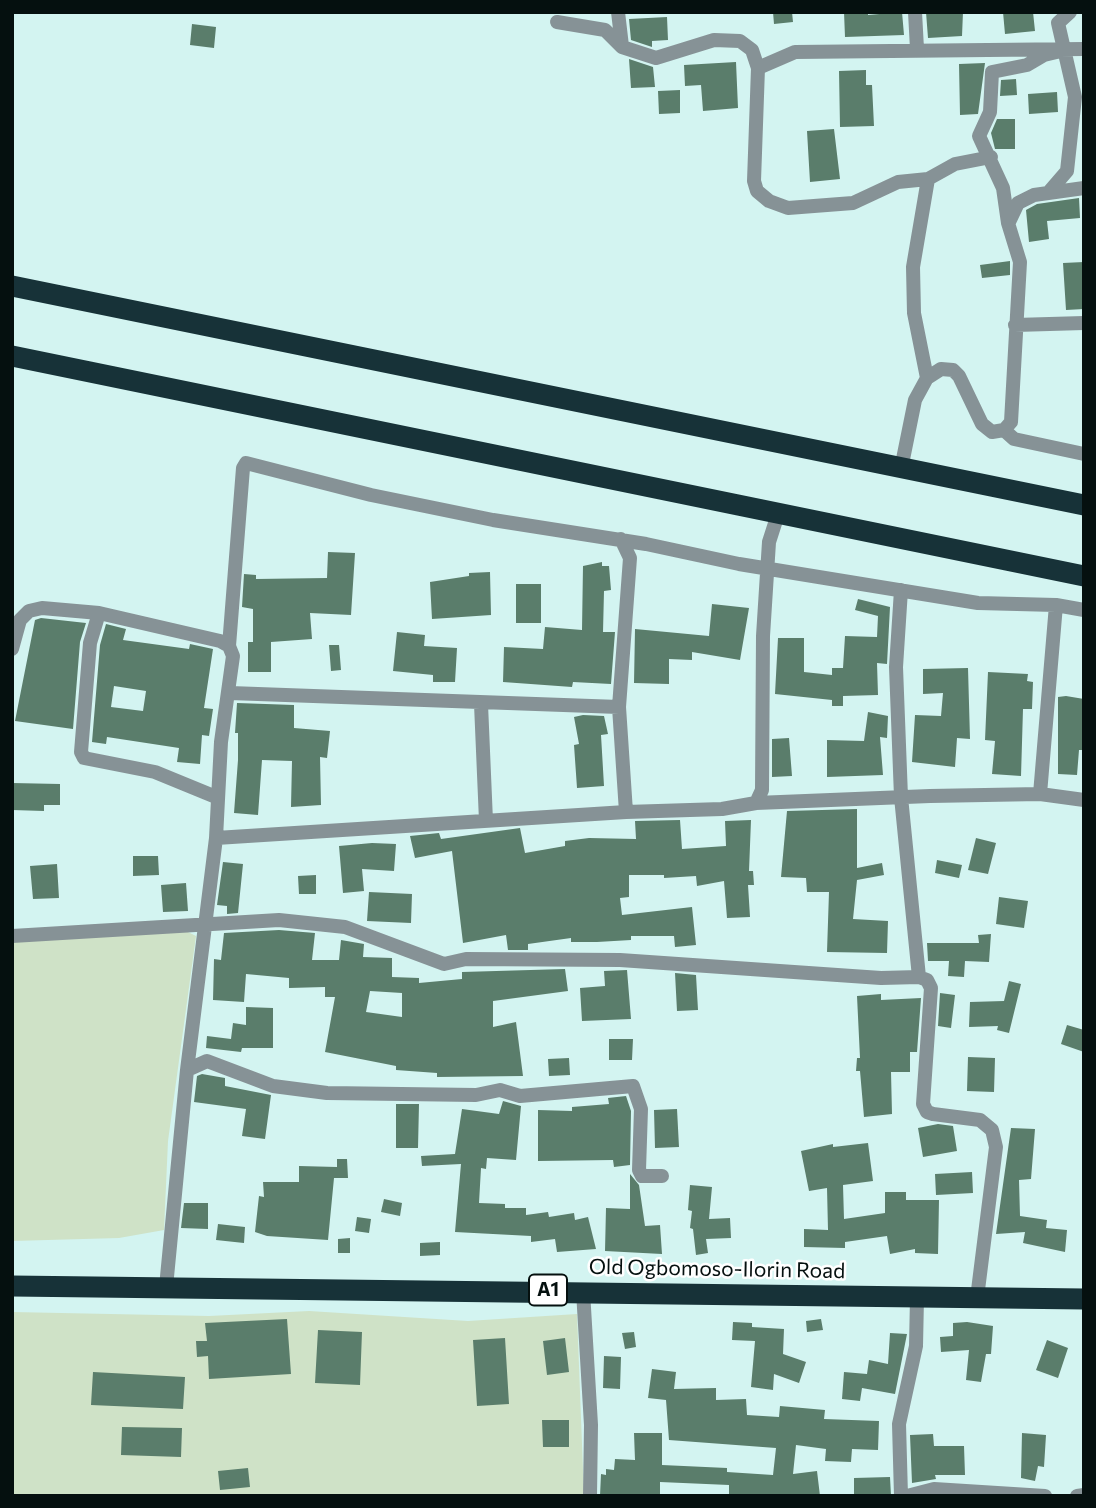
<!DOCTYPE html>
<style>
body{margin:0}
#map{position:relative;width:1096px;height:1508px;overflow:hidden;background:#d3f4f1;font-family:Commissioner,sans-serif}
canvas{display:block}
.frame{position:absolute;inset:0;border:14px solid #05100f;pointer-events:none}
</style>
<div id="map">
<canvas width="1096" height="1508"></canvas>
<div class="frame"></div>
</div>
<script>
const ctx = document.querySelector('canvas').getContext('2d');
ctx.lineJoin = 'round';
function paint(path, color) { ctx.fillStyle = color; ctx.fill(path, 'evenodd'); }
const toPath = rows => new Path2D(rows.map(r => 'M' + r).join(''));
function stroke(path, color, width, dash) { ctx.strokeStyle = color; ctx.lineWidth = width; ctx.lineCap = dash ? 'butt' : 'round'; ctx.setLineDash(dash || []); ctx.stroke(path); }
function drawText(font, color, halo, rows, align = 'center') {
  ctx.font = font + ' Commissioner,sans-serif'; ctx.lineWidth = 5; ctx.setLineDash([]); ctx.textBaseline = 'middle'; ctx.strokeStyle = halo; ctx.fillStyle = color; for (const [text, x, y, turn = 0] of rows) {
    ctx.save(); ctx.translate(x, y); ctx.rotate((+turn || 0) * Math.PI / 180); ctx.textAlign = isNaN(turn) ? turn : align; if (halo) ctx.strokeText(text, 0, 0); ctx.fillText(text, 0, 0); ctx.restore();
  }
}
paint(toPath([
 [186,931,196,936,168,1141,164,1230,119,1238,12,1241,12,941],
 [309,1311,468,1321,577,1314,584,1496,12,1496,12,1312,209,1316]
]), '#cfe2c7');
paint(toPath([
 [773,12,792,12,793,22,774,24],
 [844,12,868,12,868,15,902,12,904,35,845,37],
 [926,12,963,12,962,36,928,38],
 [1003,12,1033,12,1035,31,1005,34],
 [667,17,668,40,652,41,652,47,631,40,629,19],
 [192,24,216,27,214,48,190,45],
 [629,59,653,67,655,87,631,88],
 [736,62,738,108,703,111,701,85,685,86,684,65],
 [985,63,978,114,960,115,959,64],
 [866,70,866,85,872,85,874,126,840,127,839,71],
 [1016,79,1017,95,1000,96,1001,80],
 [680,90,680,113,659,114,658,91],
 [1057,92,1058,112,1029,114,1028,94],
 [997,119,1015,119,1015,149,995,149,991,133],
 [834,129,840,179,810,182,807,131],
 [1079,198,1080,218,1047,221,1049,239,1029,242,1026,210,1037,204],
 [1010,261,1010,275,982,278,980,265],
 [1084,262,1084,309,1066,310,1063,263],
 [328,552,355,553,351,615,310,613,312,639,271,642,271,672,248,672,248,642,253,642,253,609,242,607,244,574,256,575,256,579,327,578],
 [602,562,602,566,609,566,611,590,604,591,603,632,615,632,611,684,573,682,572,687,503,682,504,647,543,649,545,627,582,630,583,566],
 [490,572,491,615,432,619,430,582,469,576,469,573],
 [516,584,541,584,541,623,516,623],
 [858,599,890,607,887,664,877,663,878,695,843,696,843,706,832,706,832,700,775,694,778,638,804,638,804,672,832,675,832,668,843,668,845,636,877,637,878,616,855,610],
 [712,604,749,608,740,660,692,652,692,660,669,659,669,684,634,683,635,629,709,636],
 [41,618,86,623,80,642,73,729,15,721,35,620],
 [106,624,126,629,123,640,189,649,190,644,213,649,204,708,213,709,209,736,202,735,200,764,177,762,179,748,107,737,106,744,92,742,100,645],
 [114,686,146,691,143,711,111,707],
 [397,632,425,635,424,646,457,648,455,682,433,682,433,675,393,671],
 [329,645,339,645,341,670,331,671],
 [968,668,970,739,957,738,955,767,912,762,915,715,941,716,943,693,923,694,923,669],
 [988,672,1028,674,1027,681,1033,682,1032,709,1023,709,1021,776,992,774,995,741,985,740],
 [1066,696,1084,699,1084,750,1079,750,1077,775,1058,774,1058,697],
 [237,703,294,705,294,728,330,731,327,758,320,757,321,805,291,807,292,761,262,760,258,815,234,813,238,760,238,733,235,733],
 [868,712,888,716,887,738,880,737,883,775,827,777,827,740,864,741],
 [583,715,604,716,608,734,601,735,604,786,577,788,574,745,579,744,574,717],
 [789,738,792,776,772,777,772,739],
 [12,783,60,784,60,805,44,805,44,811,12,810],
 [857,809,857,868,882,863,884,875,857,880,853,919,888,921,887,953,827,952,829,892,807,892,806,878,781,877,787,811],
 [680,820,682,849,726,846,725,821,751,820,749,871,753,871,754,885,748,885,750,917,727,918,724,881,697,886,696,876,664,878,664,875,629,875,629,897,620,898,622,915,692,907,696,945,675,947,674,936,631,936,631,940,597,942,571,942,571,938,528,944,528,950,508,950,506,935,463,943,452,851,415,858,410,836,439,833,441,839,520,828,525,853,565,846,565,841,589,838,636,839,635,821],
 [976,838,996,843,988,874,968,870],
 [372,843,396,844,394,871,362,869,364,891,343,893,339,846],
 [133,856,158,856,159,875,133,876],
 [937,860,962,865,959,878,935,873],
 [223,862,243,864,238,913,227,914,227,906,217,905],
 [57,864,59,898,33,899,30,866],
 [316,875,316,894,299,894,298,876],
 [186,883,188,911,163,912,161,885],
 [369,892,412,894,411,923,367,921],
 [999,897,1028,901,1024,928,996,924],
 [279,930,315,933,312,960,339,960,341,940,364,944,363,957,392,958,392,977,419,978,419,983,462,979,462,972,565,969,568,991,493,1001,493,1027,516,1022,523,1076,437,1077,437,1073,396,1070,396,1066,325,1052,335,997,325,997,325,987,289,988,289,978,246,974,244,1002,213,1000,214,959,221,960,224,933],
 [370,991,402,993,402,1017,366,1012],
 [991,934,989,962,965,961,964,977,948,976,949,961,928,961,927,943,979,943,978,935],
 [627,970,631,1019,582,1021,580,988,605,986,604,971],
 [675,973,696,975,698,1010,677,1011],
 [1009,981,1021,984,1009,1033,997,1030,998,1026,969,1027,970,1002,1004,1001],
 [940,993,955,995,951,1028,938,1026],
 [881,994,881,1000,921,998,917,1052,910,1052,910,1072,891,1072,892,1114,864,1117,860,1071,856,1071,857,1058,860,1058,857,996],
 [246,1007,273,1008,273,1048,242,1048,241,1052,206,1048,207,1036,231,1039,233,1023,246,1025],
 [1067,1025,1084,1030,1084,1052,1061,1044],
 [609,1039,633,1039,632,1060,609,1060],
 [968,1057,995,1058,994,1092,967,1091],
 [569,1058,570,1075,549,1076,548,1059],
 [202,1074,225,1078,225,1086,271,1095,265,1139,242,1136,246,1109,194,1102,197,1076],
 [626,1096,631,1111,630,1165,614,1167,613,1160,538,1161,538,1110,572,1111,572,1107,609,1104,608,1098],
 [503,1101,521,1106,516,1160,487,1158,486,1169,481,1168,479,1203,505,1204,505,1208,526,1208,526,1215,548,1212,549,1217,574,1213,575,1220,588,1217,596,1249,557,1252,555,1239,531,1242,531,1236,455,1232,461,1164,422,1166,421,1156,455,1154,462,1109,499,1114],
 [396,1104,419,1104,418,1148,396,1148],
 [677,1109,679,1147,655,1148,654,1110],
 [938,1124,953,1126,957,1151,923,1157,918,1128],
 [1011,1128,1035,1129,1031,1179,1019,1180,1020,1216,1047,1220,1046,1228,1067,1230,1065,1252,1023,1243,1025,1232,996,1234],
 [868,1143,873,1181,843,1185,844,1219,885,1213,885,1192,906,1192,906,1200,939,1200,938,1254,915,1253,915,1249,890,1254,887,1236,845,1242,845,1248,804,1247,804,1229,828,1230,827,1188,809,1191,801,1151,833,1144,833,1147],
 [337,1159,347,1159,348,1178,334,1178,328,1240,267,1236,255,1232,259,1196,264,1197,263,1182,299,1182,299,1166,337,1167],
 [972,1172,973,1193,936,1195,935,1174],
 [630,1174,639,1185,645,1226,660,1225,662,1254,605,1251,606,1208,630,1209],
 [690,1185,712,1187,709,1219,730,1218,731,1238,706,1239,708,1253,696,1255,693,1229,690,1228,692,1211,688,1210],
 [384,1199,402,1203,400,1216,381,1212],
 [184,1203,208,1203,208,1229,181,1228],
 [357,1217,371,1219,369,1233,355,1231],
 [218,1224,245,1227,244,1243,216,1240],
 [350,1238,350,1253,338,1253,338,1239],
 [440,1242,440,1255,420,1256,420,1243],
 [287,1319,291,1374,209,1379,208,1356,197,1357,196,1341,207,1341,205,1323],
 [821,1319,823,1330,807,1332,806,1321],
 [733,1322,752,1323,752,1327,784,1329,783,1354,806,1362,799,1383,774,1374,773,1390,751,1387,755,1341,732,1340],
 [967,1322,993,1326,991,1354,986,1354,981,1382,966,1380,969,1350,941,1352,940,1337,953,1336,953,1323],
 [318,1330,362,1332,360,1385,315,1383],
 [634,1332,636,1347,625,1349,622,1333],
 [890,1333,907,1334,895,1394,862,1388,860,1401,842,1399,844,1372,867,1374,869,1360,888,1364],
 [505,1338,509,1404,477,1406,473,1340],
 [565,1338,569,1372,547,1375,543,1341],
 [1047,1340,1068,1348,1058,1378,1036,1370],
 [604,1356,621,1357,620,1389,603,1388],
 [652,1369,676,1372,674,1389,716,1388,716,1400,746,1399,747,1415,779,1417,780,1406,825,1410,824,1419,879,1421,878,1450,852,1449,851,1462,825,1461,826,1449,796,1445,793,1474,817,1471,820,1496,729,1496,729,1485,660,1482,660,1496,600,1496,601,1474,606,1475,606,1469,614,1470,615,1459,635,1460,634,1433,662,1433,662,1465,727,1468,727,1472,773,1475,776,1448,669,1440,666,1400,648,1398],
 [93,1372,185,1377,183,1409,91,1405],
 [542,1420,569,1420,569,1447,543,1447],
 [122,1427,182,1428,181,1457,121,1455],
 [1022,1433,1046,1435,1044,1467,1038,1466,1035,1481,1021,1478],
 [933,1434,934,1446,964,1446,965,1475,935,1475,936,1479,912,1483,910,1435],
 [248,1468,250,1487,220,1490,218,1471],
 [890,1477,891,1496,854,1496,854,1478]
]), '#5a7d6b');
stroke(toPath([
 [618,12,622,46],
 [915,12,917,49],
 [557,22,605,30,622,47,656,58,714,40,740,41,752,50,758,68,754,181,757,191,769,201,788,208,853,203,898,182,928,179,955,164,991,157],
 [758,68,795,52,1084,49],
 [1048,193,1067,171,1075,97,1058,23,1070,12],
 [1009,222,1018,203,1034,195,1084,188],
 [1015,325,1084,323],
 [927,378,914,313,913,267,928,179],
 [1004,430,1014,439,1084,454],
 [901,469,915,400,927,378,941,369,953,370,959,376,982,424,992,432,1004,430,1011,422,1020,262,1008,223,1003,188,979,136,990,112,992,72,1027,65,1044,55,1065,50],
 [621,539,630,558,619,707,626,812],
 [901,590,896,667,901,797,919,977],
 [99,613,90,643,81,752,84,758,155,772,216,797],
 [229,646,243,468,246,463,371,495,493,520,646,544,739,564,978,603,1056,605,1084,610],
 [12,649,20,620,29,611,42,608,99,613,220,641,229,646,233,656,221,742,216,838,187,1070,166,1287],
 [230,693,619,707],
 [481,704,486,821],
 [1040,794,1056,605],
 [756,803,762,790,763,636,769,542,778,514],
 [216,838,626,812,722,809,756,803,930,796,1040,794,1084,800],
 [12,936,279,920,345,927,444,964,466,959,620,960,881,978,919,977,927,980,931,988,923,1104,927,1112,933,1114,980,1120,992,1130,996,1147,977,1298],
 [187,1070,207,1061,273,1086,327,1093,476,1095,500,1090,520,1096,633,1086,641,1109,639,1170,642,1176,662,1176],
 [583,1291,591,1425,590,1496],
 [901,1496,899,1424,916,1346,917,1298],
 [907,1496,934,1489,1045,1496],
 [1077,1496,1084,1495]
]), '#869296', 14);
stroke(toPath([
 [12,286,1084,505],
 [12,356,1084,576],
 [12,1286,1084,1299]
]), '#173238', 21);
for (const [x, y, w] of [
 [548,1290,38]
]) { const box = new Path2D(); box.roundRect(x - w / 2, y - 15.5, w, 31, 5); ctx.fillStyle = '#fff'; ctx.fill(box); stroke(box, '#05100f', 2); }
drawText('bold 19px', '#05100f', null, [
 ["A1",548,1290]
]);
drawText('21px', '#05100f', '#fff', [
 ["Old Ogbomoso-Ilorin Road",717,1269,1]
]);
</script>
